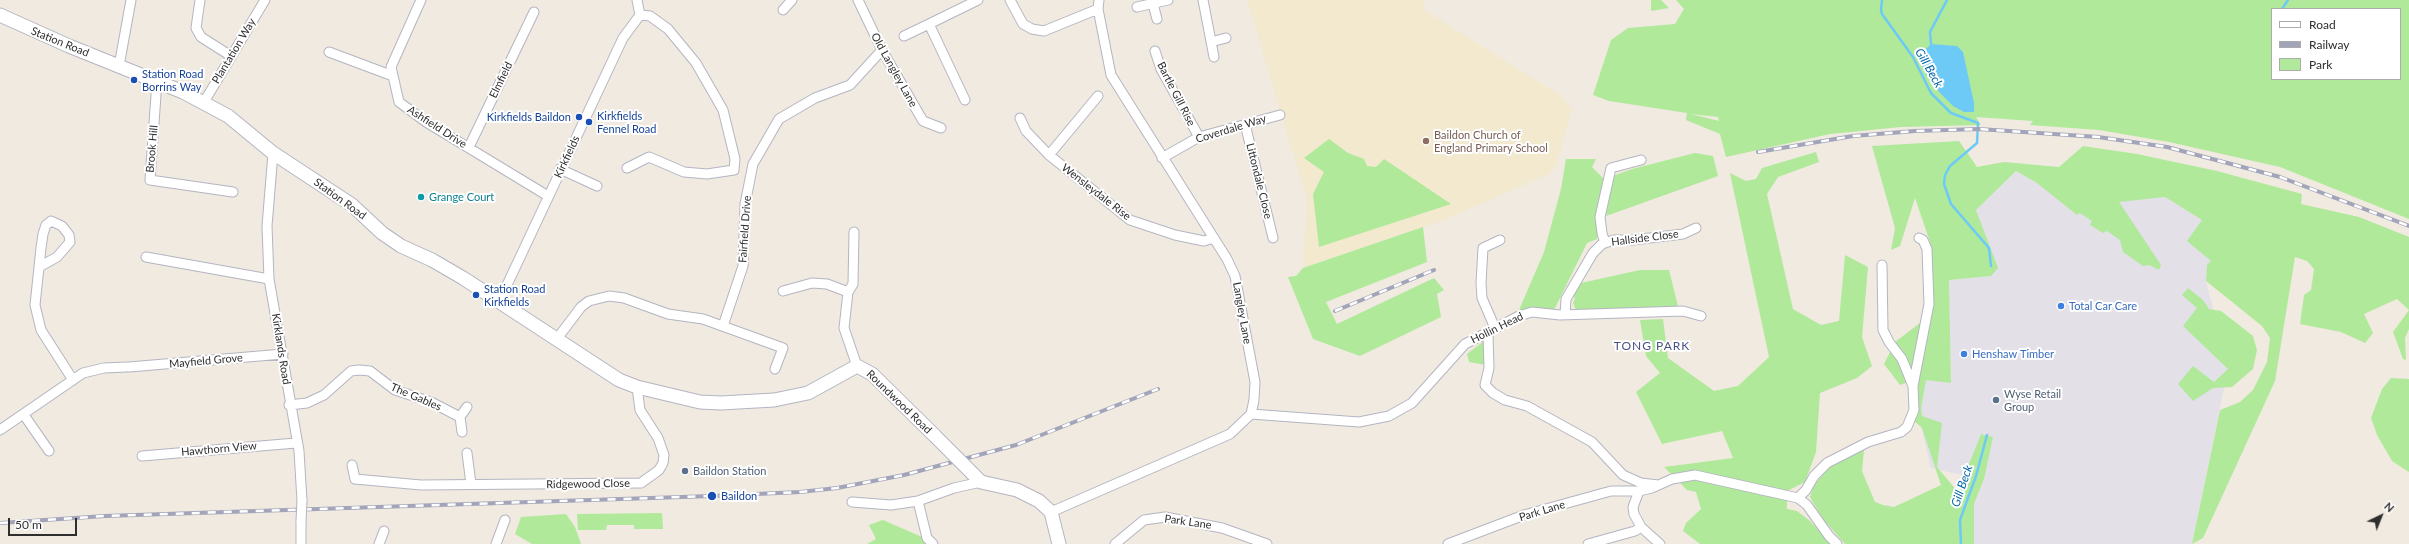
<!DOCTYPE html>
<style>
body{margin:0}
#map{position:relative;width:2409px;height:544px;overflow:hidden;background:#f0eae0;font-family:Lato,sans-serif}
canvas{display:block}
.legend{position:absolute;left:2271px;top:8px;width:130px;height:72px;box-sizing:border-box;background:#fff;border:1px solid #ababab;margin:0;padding:5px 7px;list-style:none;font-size:12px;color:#2e2e2e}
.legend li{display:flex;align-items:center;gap:8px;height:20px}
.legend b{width:20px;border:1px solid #ababab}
.north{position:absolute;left:2361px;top:496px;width:40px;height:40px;-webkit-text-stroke:3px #fff;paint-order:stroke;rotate:43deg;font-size:11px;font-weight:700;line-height:16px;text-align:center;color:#2e2e2e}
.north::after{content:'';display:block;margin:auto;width:14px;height:18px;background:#2e2e2e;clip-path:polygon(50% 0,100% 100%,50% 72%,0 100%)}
.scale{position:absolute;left:8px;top:518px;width:69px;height:18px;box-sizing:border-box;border:2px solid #2e2e2e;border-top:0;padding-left:5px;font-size:12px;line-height:14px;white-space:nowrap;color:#2e2e2e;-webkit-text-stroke:3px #fff;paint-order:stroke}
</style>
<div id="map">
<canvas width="2409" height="544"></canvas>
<ul class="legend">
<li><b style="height:5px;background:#fff"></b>Road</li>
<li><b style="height:5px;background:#a2a4b9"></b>Railway</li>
<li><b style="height:11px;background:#b0e99a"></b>Park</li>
</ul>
<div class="north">N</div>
<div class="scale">50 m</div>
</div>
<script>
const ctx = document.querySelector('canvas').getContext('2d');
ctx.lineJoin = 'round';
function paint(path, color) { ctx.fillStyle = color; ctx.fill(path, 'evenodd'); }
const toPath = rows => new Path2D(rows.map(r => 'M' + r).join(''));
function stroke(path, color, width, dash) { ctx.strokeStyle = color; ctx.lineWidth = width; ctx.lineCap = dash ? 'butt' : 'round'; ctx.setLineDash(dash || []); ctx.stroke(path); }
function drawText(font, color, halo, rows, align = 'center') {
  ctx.font = font + ' Lato,sans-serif'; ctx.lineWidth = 4; ctx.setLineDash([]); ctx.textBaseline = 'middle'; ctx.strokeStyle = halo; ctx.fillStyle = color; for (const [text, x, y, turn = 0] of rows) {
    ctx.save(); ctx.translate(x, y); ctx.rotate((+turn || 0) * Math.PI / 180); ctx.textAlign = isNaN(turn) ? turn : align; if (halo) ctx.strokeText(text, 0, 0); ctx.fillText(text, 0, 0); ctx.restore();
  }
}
paint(toPath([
 [2016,171,2037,183,2165,197,2202,220,2211,262,2207,265,2206,281,2228,369,2192,544,1974,544,1974,504,1984,480,1931,468,1915,401,1919,378,1951,382,1949,280,1991,276,1976,210]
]), '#e3e0e8');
paint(toPath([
 [1247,0,1424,0,1423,9,1563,97,1572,109,1556,166,1549,174,1444,220,1303,268,1307,200]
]), '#f2e9cf');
paint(toPath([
 [1651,0,1661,0,1669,8,1651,11],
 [1676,0,2409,0,2409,219,2280,167,2169,142,2099,130,2030,125,2033,121,1976,117,1981,125,1901,127,1830,134,1726,157,1720,134,1686,120,1687,113,1609,101,1593,95,1611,40,1628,28,1675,24,1684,9],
 [2272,9,2400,9,2400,79,2272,79],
 [1691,114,1718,117,1719,121],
 [1329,139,1348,153,1364,159,1367,166,1376,167,1384,159,1451,204,1319,247,1313,194,1324,172,1304,158],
 [1959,141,1977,167,2004,162,2059,167,2083,146,2137,154,2217,171,2302,194,2301,204,2359,217,2409,237,2409,329,2405,338,2406,360,2403,359,2393,332,2409,310,2397,299,2364,314,2373,333,2365,343,2341,332,2300,324,2304,295,2311,290,2314,269,2307,261,2295,257,2275,381,2203,538,2192,544,2220,410,2240,402,2253,390,2267,362,2270,338,2262,326,2206,281,2207,265,2211,261,2187,241,2202,220,2165,197,2119,202,2161,265,2159,270,2149,265,2143,266,2123,252,2120,240,2107,231,2103,233,2090,225,2092,221,2080,213,2077,215,2037,183,2016,171,1976,210,1998,268,1991,276,1949,280,1951,383,1926,380,1921,408,1922,416,1942,423,1937,467,1958,492,1981,434,1993,437,1984,479,1974,504,1974,544,1845,544,1823,519,1810,497,1814,485,1830,467,1864,450,1862,471,1875,502,1883,505,1894,507,1941,485,1922,428,1912,419,1918,379,1900,385,1884,364,1895,342,1924,320,1930,242,1915,198,1900,246,1891,250,1895,228,1872,146],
 [1816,152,1819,162,1778,177,1767,194,1793,309,1821,325,1839,321,1845,255,1868,267,1862,337,1872,366,1857,378,1820,393,1816,452,1805,482,1787,491,1787,509,1797,511,1810,521,1831,544,1700,544,1683,531,1686,523,1701,509,1696,492,1687,490,1664,467,1733,458,1722,431,1662,444,1636,392,1660,373,1646,356,1640,320,1663,319,1668,358,1714,391,1738,386,1769,357,1730,173,1746,181,1756,179,1762,168],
 [1695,153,1713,156,1718,176,1606,216,1613,176,1632,169],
 [1566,159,1596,159,1592,167,1604,179,1597,216,1597,239,1587,243,1554,310,1519,310,1544,252,1561,189],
 [1423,227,1427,262,1326,302,1337,324,1434,278,1444,290,1437,294,1441,317,1360,356,1313,339,1288,277,1296,276,1303,268],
 [1640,270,1669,270,1678,306,1576,310,1573,303,1575,298,1573,296,1581,283],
 [2188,288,2203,300,2209,309,2221,311,2253,336,2257,350,2253,369,2232,387,2213,388,2193,401,2178,384,2193,366,2214,382,2228,369,2183,326,2197,308,2182,295],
 [1484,341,1486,365,1469,362,1467,354],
 [2391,378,2409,379,2409,472,2392,461,2377,435,2371,418,2382,389],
 [662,513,663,529,634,529,634,525,607,525,606,530,578,530,577,514],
 [566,514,575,527,581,544,532,544,515,534,521,517],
 [883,520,922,537,928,544,867,544,876,539,869,525]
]), '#b0e99a');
paint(toPath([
 [1931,44,1957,46,1963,52,1974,103,1974,112,1964,112,1953,106,1940,93,1925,73,1918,57]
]), '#6dcaf7');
stroke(toPath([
 [1882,0,1881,10,1882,14,1913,57,1931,93,1951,113,1978,123,1977,143,1950,166,1945,175,1944,184,1951,204,1989,248,1991,266],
 [2282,9,2288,0],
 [1931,44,1930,32,1947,0],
 [1961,544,1960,520,1976,476,1987,435]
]), '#6dcaf7', 2.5);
const street = toPath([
 [200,0,196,28,201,37,231,56],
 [421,0,391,67,399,102,426,122,548,196],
 [637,0,640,15],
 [858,0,882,50,923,121,941,128],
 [1010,0,1023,24,1032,29,1044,31,1098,9],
 [1203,0,1214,57],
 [1153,4,1157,19],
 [1137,7,1168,0],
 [783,10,792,0],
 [904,36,929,24],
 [1211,42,1226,38],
 [1155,51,1161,69,1199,137],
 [329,52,393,76],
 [119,66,131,0],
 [157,81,150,180,233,192],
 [965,100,929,24,978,0],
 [204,102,265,0],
 [1020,118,1026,131,1049,155,1130,220,1175,235,1204,241,1214,238],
 [1245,124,1273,238],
 [469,147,534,12],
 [273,153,267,226,269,279,299,451,302,501],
 [1049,155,1098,96],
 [1162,158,1199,137,1280,115],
 [627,168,649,157,684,172,707,174,734,170,735,159,723,110,696,63,668,29,650,16,640,15],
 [560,169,597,186],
 [854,232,853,284,848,292,844,328,857,366],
 [1605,243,1602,233,1600,217,1611,168,1641,160],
 [146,257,269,279],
 [39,267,57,257,70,242,69,235,62,226,51,221,46,225,43,234,41,248,35,305,41,330,73,380],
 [783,291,812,283,827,284,848,292],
 [499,302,623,38,640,15],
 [1565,314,1566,299,1593,253,1602,244,1614,240,1633,240,1683,234,1696,228],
 [723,326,743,266,745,204,753,164,779,119,815,98,850,85,882,50],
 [1495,328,1482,298,1481,283,1483,248,1500,240],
 [1488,334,1489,368,1485,385,1493,393,1505,400,1527,406,1592,442,1623,475,1641,483,1658,485],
 [556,340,581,307,589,301,609,296,624,298,668,314,703,319,783,348,775,369],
 [129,367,283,354],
 [1913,386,1929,304,1927,249,1923,240,1919,238],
 [289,405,307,403,324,395,351,371,359,370,370,371,395,390,431,402,460,417],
 [1251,414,1359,422,1389,416,1412,403,1465,344,1519,316,1532,312,1560,315,1683,311,1701,316],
 [24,415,49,451],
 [0,430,83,373,104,368,126,367],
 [462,432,460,417,467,407],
 [467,453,471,484],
 [142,456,296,443],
 [352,465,355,479,421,485,641,483,659,470,663,463,664,455,658,438,640,410,637,387],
 [1798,498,1807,505,1829,536,1837,544],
 [918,501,927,538,933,544],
 [852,502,891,505,918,501,954,488,981,482],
 [1051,512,1230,434,1251,414,1254,400,1255,382,1235,276,1227,259,1111,75,1098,9,1099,0],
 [301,544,301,521],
 [379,544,384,531],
 [496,544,505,520],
 [1115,544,1144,520,1165,517,1222,528,1267,544],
 [1448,544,1524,515,1611,491,1639,491],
 [1588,544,1635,531,1641,527],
 [1660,544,1641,527,1634,514,1633,507,1639,491,1652,488,1672,479,1695,475,1798,498,1806,490,1814,476,1827,463,1868,442,1901,432,1907,427,1914,410,1913,386,1902,359,1889,342,1883,330,1882,265]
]);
const secondary = toPath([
 [0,15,69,46,183,92,228,116,273,153,352,205,382,233,401,246,432,260,463,278,619,380,637,387,700,402,721,403,774,400,808,393,857,366,872,374,935,436],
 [973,474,981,482,1017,490,1039,501,1051,512,1059,544]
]);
stroke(street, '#b4b5c2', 11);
stroke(secondary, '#b4b5c2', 15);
stroke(street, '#fff', 9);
stroke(secondary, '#fff', 13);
const rail = toPath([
 [1758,152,1853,136,1915,131,1979,129,2098,137,2167,147,2280,177,2409,226],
 [1335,311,1434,270],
 [0,523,105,516,712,496,800,492,837,488,904,475,1016,445,1158,389]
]);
stroke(rail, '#a2a4b9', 4);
stroke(rail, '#fff', 2.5, [8]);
const streetBridge = toPath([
 [301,521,302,501]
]);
const secondaryBridge = toPath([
 [935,436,973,474]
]);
stroke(streetBridge, '#b4b5c2', 11, []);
stroke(secondaryBridge, '#b4b5c2', 15, []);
stroke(streetBridge, '#fff', 9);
stroke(secondaryBridge, '#fff', 13);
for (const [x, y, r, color] of [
 [134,80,4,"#1a4fb4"],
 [579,117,4,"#1a4fb4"],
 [589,122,4,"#1a4fb4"],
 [1426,141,4,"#8d6e63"],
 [421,197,4,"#0f9aa8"],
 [476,295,4,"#1a4fb4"],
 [2061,306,4,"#3f7fe0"],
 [1964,354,4,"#3f7fe0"],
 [1996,400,4,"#5c6f8a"],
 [685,471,4,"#5c6f8a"],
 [712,496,5,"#1a4fb4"]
]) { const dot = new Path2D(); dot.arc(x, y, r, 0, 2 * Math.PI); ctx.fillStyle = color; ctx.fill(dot); stroke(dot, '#fff', 1.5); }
drawText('11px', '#2e2e2e', '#fff', [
 ["Station Road",60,42,22],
 ["Plantation Way",234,51,-59],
 ["Old Langley Lane",894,70,61],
 ["Elmfield",501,80,-64],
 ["Bartle Gill Rise",1176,94,63],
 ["Ashfield Drive",437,127,33],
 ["Coverdale Way",1231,129,-17],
 ["Brook Hill",152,149,-85],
 ["Kirkfields",567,157,-65],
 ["Littondale Close",1259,181,76],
 ["Wensleydale Rise",1096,192,38],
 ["Station Road",340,199,36],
 ["Fairfield Drive",745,229,-86],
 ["Hallside Close",1645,238,-7],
 ["Langley Lane",1242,313,80],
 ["Hollin Head",1497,328,-26],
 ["Kirklands Road",281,349,81],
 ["Mayfield Grove",206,361,-5],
 ["The Gables",416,397,23],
 ["Roundwood Road",899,402,44],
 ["Hawthorn View",219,449,-5],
 ["Ridgewood Close",588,484,-1],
 ["Park Lane",1542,511,-17],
 ["Park Lane",1188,522,8]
]);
drawText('11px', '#164399', '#fff', [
 ["Station Road",142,74],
 ["Borrins Way",142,87],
 ["Kirkfields",597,116],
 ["Fennel Road",597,129],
 ["Kirkfields Baildon",571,117,"right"],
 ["Station Road",484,289],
 ["Kirkfields",484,302],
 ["Baildon",721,496]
], 'left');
drawText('11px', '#785e54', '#fff', [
 ["Baildon Church of",1434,135],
 ["England Primary School",1434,148]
], 'left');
drawText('11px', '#0d838f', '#fff', [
 ["Grange Court",429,197]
], 'left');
drawText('11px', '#366cbe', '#fff', [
 ["Total Car Care",2069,306],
 ["Henshaw Timber",1972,354]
], 'left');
drawText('11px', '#4e5e75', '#fff', [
 ["Wyse Retail",2004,394],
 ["Group",2004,407],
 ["Baildon Station",693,471]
], 'left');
drawText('italic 12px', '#0468ab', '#fff', [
 ["Gill Beck",1929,68,60],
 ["Gill Beck",1962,486,-71]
]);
ctx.letterSpacing = '1px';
drawText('12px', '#4a5183', '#fff', [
 ["TONG PARK",1652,346]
]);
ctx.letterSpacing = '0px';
</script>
